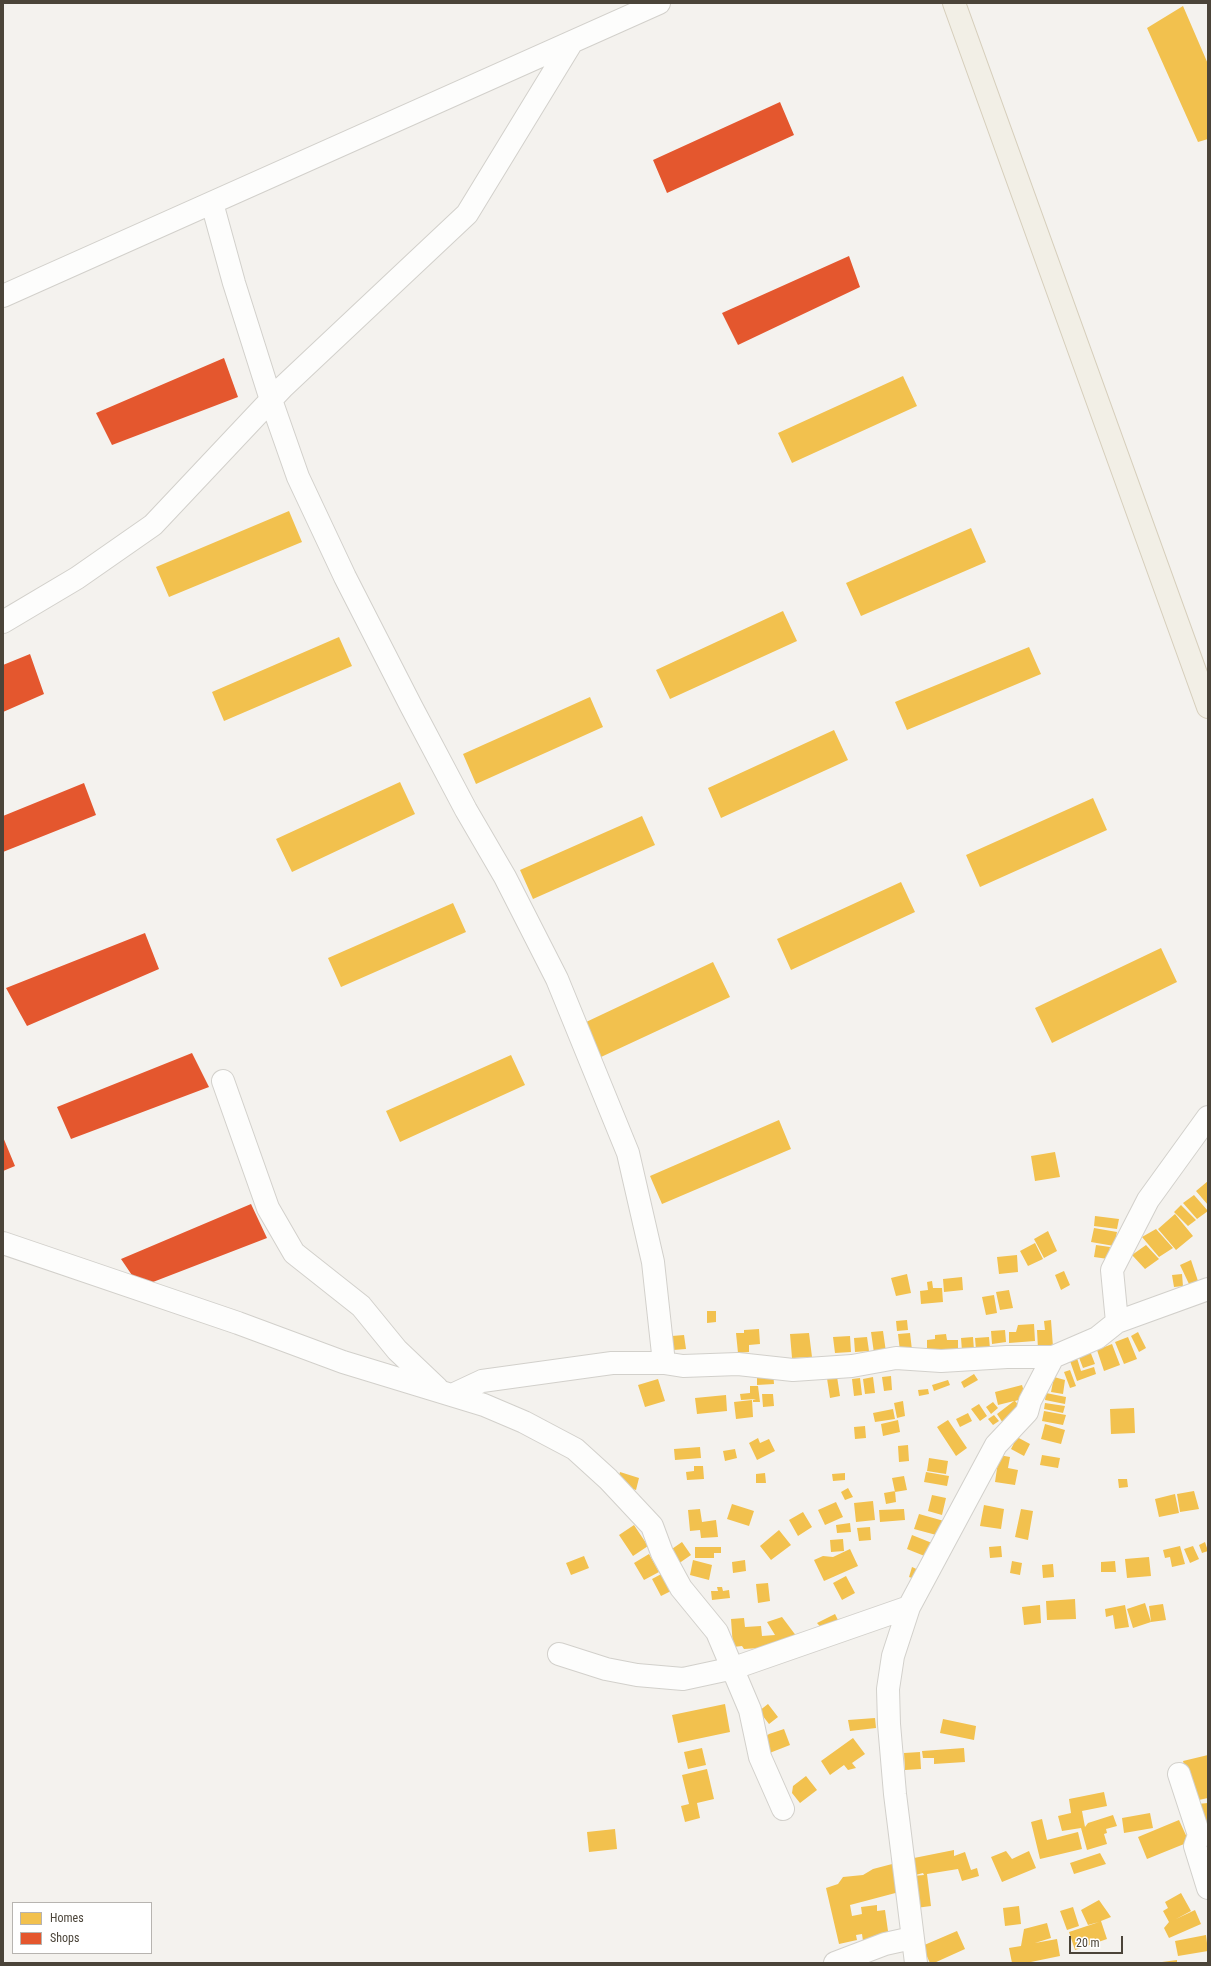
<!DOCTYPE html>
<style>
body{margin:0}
#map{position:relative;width:1211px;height:1966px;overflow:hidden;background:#f4f2ee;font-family:"Roboto Condensed",sans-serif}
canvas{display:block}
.frame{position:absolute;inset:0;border:4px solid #4b4439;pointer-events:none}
.legend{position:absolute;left:12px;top:1902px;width:140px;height:52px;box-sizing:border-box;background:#fff;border:1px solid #b7b4b0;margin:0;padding:5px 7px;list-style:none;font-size:12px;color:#4b4439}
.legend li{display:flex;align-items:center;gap:8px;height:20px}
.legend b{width:20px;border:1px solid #b7b4b0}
.scale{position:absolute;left:1069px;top:1936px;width:54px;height:18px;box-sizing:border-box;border:2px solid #4b4439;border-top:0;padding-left:5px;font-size:12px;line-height:14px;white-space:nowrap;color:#4b4439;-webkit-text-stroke:3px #fff;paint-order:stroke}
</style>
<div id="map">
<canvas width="1211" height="1966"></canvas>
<div class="frame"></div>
<ul class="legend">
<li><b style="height:11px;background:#f2c14e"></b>Homes</li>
<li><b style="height:11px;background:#e4572e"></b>Shops</li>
</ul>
<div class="scale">20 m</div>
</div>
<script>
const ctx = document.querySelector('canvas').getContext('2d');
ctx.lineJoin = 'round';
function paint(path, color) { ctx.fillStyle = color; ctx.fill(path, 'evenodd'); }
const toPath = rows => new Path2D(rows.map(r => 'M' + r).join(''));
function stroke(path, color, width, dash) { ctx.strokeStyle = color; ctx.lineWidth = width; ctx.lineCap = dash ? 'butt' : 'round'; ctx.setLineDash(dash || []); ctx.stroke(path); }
paint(toPath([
 [1183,6,1208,64,1208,139,1198,142,1147,28],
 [903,376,917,406,792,463,778,433],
 [289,511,302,542,169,597,156,567],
 [971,528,986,562,861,616,846,583],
 [783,611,797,641,670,699,656,670],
 [339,637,352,666,224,721,212,692],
 [1029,647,1041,674,907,730,895,702],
 [590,697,603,727,476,784,463,754],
 [834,730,848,760,721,818,708,788],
 [400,782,415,814,292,872,276,839],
 [1093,798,1107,830,980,887,966,855],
 [642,816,655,845,533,899,520,870],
 [901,882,915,912,791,970,777,939],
 [453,903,466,932,341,987,328,958],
 [1161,948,1177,982,1052,1043,1035,1008],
 [713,962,730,997,601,1057,584,1023],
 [511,1055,525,1085,400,1142,386,1111],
 [779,1120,791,1149,662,1204,650,1176],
 [1055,1152,1060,1177,1035,1181,1031,1156],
 [1208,1181,1208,1205,1196,1191],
 [1194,1195,1208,1211,1197,1219,1183,1203],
 [1181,1205,1196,1220,1188,1226,1174,1212],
 [1175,1214,1193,1236,1176,1250,1158,1229],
 [1095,1216,1119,1219,1117,1229,1094,1226],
 [1094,1228,1117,1232,1114,1246,1091,1242],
 [1156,1229,1173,1248,1159,1257,1142,1237],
 [1048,1231,1057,1251,1044,1258,1034,1239],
 [1035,1243,1043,1259,1028,1266,1020,1251],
 [1096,1245,1110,1247,1108,1259,1094,1257],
 [1146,1245,1159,1259,1145,1269,1132,1255],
 [1017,1255,1018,1272,999,1274,997,1257],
 [1191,1260,1198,1281,1189,1284,1180,1265],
 [1064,1271,1070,1285,1061,1290,1055,1275],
 [907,1274,911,1293,896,1296,891,1278],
 [1182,1274,1183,1286,1174,1287,1172,1275],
 [962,1277,963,1290,944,1292,943,1279],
 [932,1281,933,1288,942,1288,943,1302,921,1304,920,1291,928,1290,927,1282],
 [1009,1290,1013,1308,1000,1310,996,1292],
 [994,1295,997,1313,986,1315,982,1297],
 [707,1311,716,1311,716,1322,707,1323],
 [907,1320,908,1330,897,1331,896,1321],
 [1051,1320,1053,1347,1038,1349,1037,1330,1045,1330,1044,1321],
 [1034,1324,1035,1341,1009,1343,1009,1332,1016,1332,1018,1325],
 [759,1329,760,1344,749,1345,749,1352,738,1353,736,1333,744,1333,744,1330],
 [1005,1330,1006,1342,992,1344,991,1331],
 [883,1331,886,1352,874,1353,871,1332],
 [1138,1332,1146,1348,1139,1352,1131,1336],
 [809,1333,812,1357,792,1358,790,1334],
 [910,1333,912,1350,900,1351,898,1334],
 [946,1334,947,1340,958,1340,958,1350,936,1354,935,1349,927,1350,927,1340,935,1339,935,1335],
 [684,1335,686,1349,673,1350,672,1336],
 [850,1336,851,1352,835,1353,833,1337],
 [867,1337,869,1351,855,1352,854,1338],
 [973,1337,974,1350,962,1351,961,1338],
 [989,1337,990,1349,976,1350,975,1338],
 [1128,1337,1137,1359,1124,1364,1115,1342],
 [1112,1344,1120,1365,1104,1371,1097,1350],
 [1090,1351,1095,1364,1083,1368,1078,1355],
 [1077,1358,1081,1371,1094,1367,1096,1374,1077,1381,1070,1361],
 [836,1370,840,1396,830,1398,826,1372],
 [1070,1370,1076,1386,1070,1388,1064,1372],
 [773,1371,774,1384,757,1385,757,1372],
 [974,1374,978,1380,964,1388,961,1382],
 [891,1376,892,1390,884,1391,882,1377],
 [873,1377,875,1393,865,1394,863,1379],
 [1054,1377,1065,1380,1063,1394,1051,1392],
 [860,1378,862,1395,854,1396,852,1379],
 [658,1379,665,1401,645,1407,638,1385],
 [948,1380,950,1385,934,1391,932,1385],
 [1022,1385,1026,1398,1015,1401,1022,1409,1003,1423,997,1414,1014,1401,998,1405,995,1392],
 [750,1386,758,1386,760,1402,753,1402,753,1400,756,1399,741,1400,740,1394,750,1393],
 [928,1389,929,1394,919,1396,918,1390],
 [1046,1393,1066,1397,1065,1404,1045,1400],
 [762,1394,773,1394,774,1406,763,1407],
 [726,1395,727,1411,697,1414,695,1398],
 [752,1400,753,1417,736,1419,734,1402],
 [903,1401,905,1416,897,1418,894,1403],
 [993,1402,998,1408,991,1414,986,1407],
 [1045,1403,1065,1406,1063,1413,1044,1409],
 [979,1404,987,1416,980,1421,971,1409],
 [1134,1408,1135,1433,1111,1434,1110,1409],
 [893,1409,895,1419,875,1422,873,1413],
 [1044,1411,1066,1415,1063,1425,1042,1421],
 [968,1413,972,1421,960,1427,956,1419],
 [994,1415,999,1421,993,1425,988,1419],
 [898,1420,900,1432,883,1436,881,1424],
 [948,1420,967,1448,956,1456,937,1427],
 [1045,1424,1065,1430,1061,1444,1041,1439],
 [865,1426,866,1438,855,1439,854,1427],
 [1017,1437,1030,1444,1024,1456,1011,1449],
 [758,1438,760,1443,769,1439,775,1451,757,1460,749,1443],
 [908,1445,909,1461,899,1462,898,1446],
 [700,1447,701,1458,675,1460,674,1449],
 [735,1449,737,1458,725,1461,723,1451],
 [999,1455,1010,1457,1008,1468,1018,1470,1015,1485,995,1482],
 [1042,1455,1060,1458,1058,1468,1040,1465],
 [929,1458,948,1461,946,1474,927,1471],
 [694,1466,703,1466,704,1479,687,1480,686,1472,694,1471],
 [620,1472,639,1478,636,1490,617,1484],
 [926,1472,949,1476,947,1486,924,1482],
 [765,1473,766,1483,756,1483,756,1474],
 [845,1473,845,1480,833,1481,832,1474],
 [904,1476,907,1490,895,1492,892,1478],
 [1118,1479,1127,1479,1128,1487,1119,1488],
 [848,1488,853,1497,845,1500,841,1492],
 [895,1491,896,1502,886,1504,884,1493],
 [1194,1491,1199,1509,1180,1512,1177,1494],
 [1175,1494,1179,1513,1159,1517,1155,1499],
 [932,1495,946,1498,942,1515,928,1511],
 [873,1501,875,1520,856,1522,854,1503],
 [836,1502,843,1517,825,1525,818,1510],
 [732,1504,754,1511,749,1526,727,1519],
 [984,1505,1004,1509,1001,1529,980,1526],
 [700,1509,702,1522,716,1520,718,1537,701,1538,700,1530,690,1531,688,1510],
 [904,1509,905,1520,880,1522,879,1510],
 [1021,1509,1033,1511,1028,1540,1015,1537],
 [803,1512,812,1527,798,1536,789,1520],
 [919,1514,944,1521,940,1536,914,1529],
 [850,1523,851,1532,837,1533,836,1525],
 [634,1525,648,1546,633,1556,619,1535],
 [870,1527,871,1540,859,1541,857,1528],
 [779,1530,791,1545,771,1560,760,1546],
 [912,1535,937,1545,932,1559,907,1549],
 [843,1539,844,1551,831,1552,830,1540],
 [682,1542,691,1555,678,1564,669,1551],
 [1205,1542,1208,1551,1202,1553,1199,1545],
 [1001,1546,1002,1557,990,1558,989,1547],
 [1180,1546,1185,1564,1172,1567,1170,1557,1165,1558,1163,1550],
 [1193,1546,1199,1559,1190,1563,1184,1549],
 [695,1547,721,1547,721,1553,714,1553,714,1558,695,1558],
 [850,1549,858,1566,824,1581,814,1560,823,1556,833,1557],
 [649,1554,659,1572,644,1580,634,1563],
 [584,1556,589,1568,571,1575,566,1563],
 [1149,1557,1151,1576,1127,1578,1125,1559],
 [693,1560,712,1565,709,1580,690,1575],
 [745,1560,746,1571,733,1573,732,1562],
 [1012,1561,1022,1563,1020,1575,1010,1573],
 [1115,1561,1116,1572,1101,1572,1101,1562],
 [1053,1564,1054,1577,1043,1578,1042,1565],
 [912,1567,921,1571,918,1580,909,1577],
 [665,1572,675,1589,661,1596,652,1579],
 [846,1576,855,1593,842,1600,833,1583],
 [768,1583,770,1601,758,1603,756,1584],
 [717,1587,722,1587,723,1591,729,1590,730,1598,712,1600,711,1591,718,1591],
 [1075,1599,1076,1619,1047,1620,1046,1601],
 [1145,1603,1151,1622,1133,1628,1127,1609],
 [1163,1604,1166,1620,1151,1622,1149,1606],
 [1040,1605,1041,1623,1024,1625,1022,1607],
 [1125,1605,1129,1627,1115,1629,1113,1615,1106,1617,1105,1609],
 [835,1614,840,1624,824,1631,817,1623],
 [782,1617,803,1645,744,1649,742,1646,733,1647,731,1619,744,1618,745,1627,761,1626,762,1636,775,1635,767,1622],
 [725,1704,730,1732,678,1743,672,1715],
 [768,1704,778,1717,769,1724,759,1711],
 [875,1718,876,1728,850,1731,848,1720],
 [943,1719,976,1726,974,1740,940,1733],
 [784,1729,790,1745,767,1754,761,1740,769,1734],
 [853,1738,865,1754,852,1763,856,1768,848,1770,844,1765,830,1775,821,1761],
 [702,1748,706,1765,688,1769,684,1752],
 [964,1748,965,1762,934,1764,934,1758,923,1758,922,1751],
 [920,1752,921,1769,905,1770,904,1753],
 [1208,1755,1208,1798,1194,1801,1183,1761],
 [707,1769,714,1799,697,1803,700,1818,685,1822,681,1806,689,1804,682,1775],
 [806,1776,817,1790,800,1803,792,1793,793,1786],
 [1104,1792,1107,1806,1082,1811,1085,1827,1088,1823,1113,1815,1117,1826,1106,1829,1107,1833,1104,1834,1107,1844,1087,1850,1081,1828,1062,1831,1058,1816,1071,1813,1069,1799],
 [1208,1803,1208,1834,1197,1804],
 [1150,1813,1153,1828,1124,1833,1122,1818],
 [1042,1819,1047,1840,1078,1832,1082,1849,1040,1859,1031,1822],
 [1179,1820,1189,1842,1147,1859,1138,1837],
 [615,1829,617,1849,589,1852,587,1832],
 [954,1850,954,1856,965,1852,971,1870,977,1868,979,1876,962,1881,958,1869,927,1874,931,1906,916,1908,912,1876,924,1875,923,1873,912,1876,909,1859],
 [1006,1851,1012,1859,1029,1851,1036,1868,1002,1882,991,1857],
 [1100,1853,1106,1864,1074,1874,1070,1863],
 [896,1863,903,1891,850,1905,852,1916,862,1914,861,1907,877,1905,877,1911,885,1910,889,1938,863,1941,862,1934,856,1935,857,1940,839,1944,826,1888,838,1884,843,1877,863,1875,873,1869],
 [1181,1893,1191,1911,1176,1919,1195,1910,1201,1924,1169,1938,1164,1928,1169,1922,1163,1911,1168,1908,1165,1902],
 [1099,1900,1111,1917,1101,1921,1107,1939,1075,1950,1069,1932,1099,1922,1088,1925,1081,1910],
 [1019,1906,1021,1924,1005,1926,1003,1908],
 [1073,1907,1079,1926,1067,1930,1060,1911],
 [1047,1923,1051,1938,1035,1943,1057,1939,1060,1956,1026,1963,1012,1963,1009,1948,1021,1946,1024,1929],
 [957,1931,965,1949,934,1963,930,1963,922,1946],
 [1206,1935,1208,1951,1178,1956,1175,1941],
 [1177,1960,1177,1963,1163,1963,1162,1962]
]), '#f2c14e');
paint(toPath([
 [780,102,794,135,667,193,653,160],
 [849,256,860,287,738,345,722,313],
 [224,358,238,397,112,445,96,413],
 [30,654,44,694,3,712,3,665],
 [84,783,96,815,3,852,3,816],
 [145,933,159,969,27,1026,6,988],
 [192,1053,209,1087,71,1139,57,1107],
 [3,1137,15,1166,3,1171],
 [251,1204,267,1238,140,1287,121,1259]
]), '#e4572e');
const minor = toPath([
 [212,203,234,283,271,400,298,477,345,577,411,706,466,810,505,877,557,979,628,1153,653,1262,664,1363],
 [3,296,659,3],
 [3,622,77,578,153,525,283,387,467,214,572,42],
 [223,1081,268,1208,294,1253,361,1306,397,1350,437,1388],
 [3,1243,238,1323,343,1362,484,1405,524,1422,575,1449,608,1479,652,1526,662,1553,681,1588,717,1632,750,1710,760,1757,783,1809],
 [1117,1322,1112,1270,1148,1200,1208,1117],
 [452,1395,482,1381,612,1363,664,1363,683,1366,738,1364,793,1370,852,1366,896,1358,941,1361,1007,1357,1053,1357],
 [559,1654,606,1669,637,1675,683,1679,734,1668,909,1607],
 [1179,1774,1199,1835,1195,1846,1208,1888],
 [835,1963,885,1944,912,1938],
 [916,1963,895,1794,889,1724,888,1689,893,1656,909,1607,996,1445,1027,1412,1030,1401,1053,1357,1097,1338,1117,1322,1208,1289]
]);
const major = toPath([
 [954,3,1208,707]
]);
stroke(minor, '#d2d0cb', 24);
stroke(major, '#d6cebb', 24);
stroke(minor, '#fdfdfc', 22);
stroke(major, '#f2efe6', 22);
</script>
